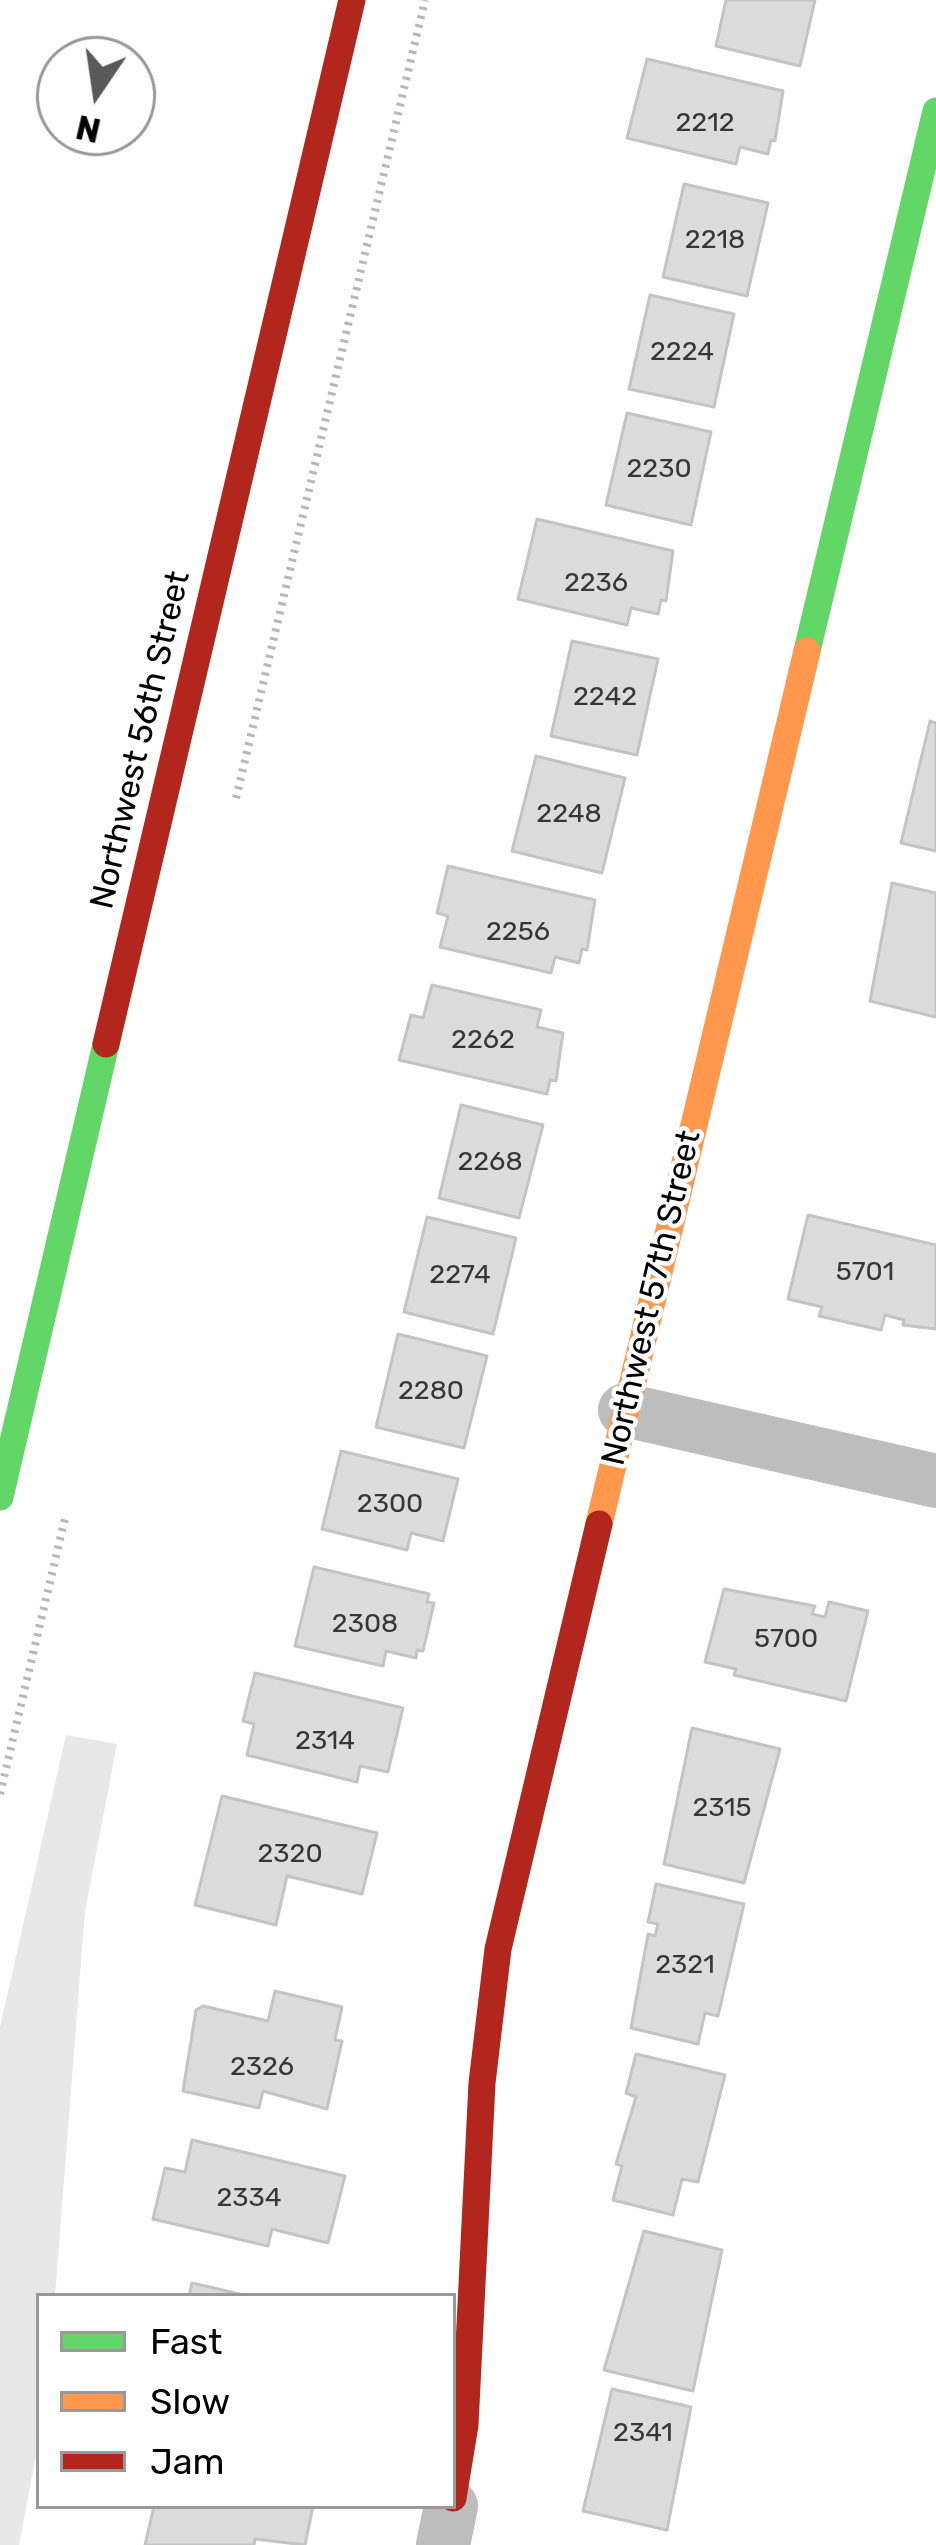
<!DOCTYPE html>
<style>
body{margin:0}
#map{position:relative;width:936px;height:2545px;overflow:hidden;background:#fff;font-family:Rubik,sans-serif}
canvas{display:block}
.legend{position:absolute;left:36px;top:2293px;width:420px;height:216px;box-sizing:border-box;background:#fff;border:3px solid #999;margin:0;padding:15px 21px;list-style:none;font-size:36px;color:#000}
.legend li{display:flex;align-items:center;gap:24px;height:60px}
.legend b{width:60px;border:3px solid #999}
.north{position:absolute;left:36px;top:36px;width:120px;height:120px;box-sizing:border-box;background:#fff;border:3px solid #999;border-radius:50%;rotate:193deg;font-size:33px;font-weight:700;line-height:48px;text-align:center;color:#000}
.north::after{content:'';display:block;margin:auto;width:42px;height:54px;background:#595959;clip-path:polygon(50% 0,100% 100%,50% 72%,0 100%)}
</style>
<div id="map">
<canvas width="936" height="2545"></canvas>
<ul class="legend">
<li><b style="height:15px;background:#63d668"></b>Fast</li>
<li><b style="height:15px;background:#ff974d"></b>Slow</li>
<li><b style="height:15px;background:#b3261e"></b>Jam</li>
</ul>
<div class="north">N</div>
</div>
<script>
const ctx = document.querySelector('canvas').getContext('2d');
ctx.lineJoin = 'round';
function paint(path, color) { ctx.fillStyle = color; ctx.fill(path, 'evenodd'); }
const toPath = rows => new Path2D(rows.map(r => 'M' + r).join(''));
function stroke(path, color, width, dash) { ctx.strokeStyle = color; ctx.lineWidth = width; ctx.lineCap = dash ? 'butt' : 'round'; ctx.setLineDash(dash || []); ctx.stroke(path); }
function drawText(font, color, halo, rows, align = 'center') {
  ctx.font = font + ' Rubik,sans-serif'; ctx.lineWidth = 9; ctx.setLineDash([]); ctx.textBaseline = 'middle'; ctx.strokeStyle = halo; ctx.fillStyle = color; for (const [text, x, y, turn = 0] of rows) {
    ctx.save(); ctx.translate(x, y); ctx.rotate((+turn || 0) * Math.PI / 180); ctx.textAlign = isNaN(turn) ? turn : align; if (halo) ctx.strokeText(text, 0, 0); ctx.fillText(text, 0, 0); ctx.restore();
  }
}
paint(toPath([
 [66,1735,117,1744,85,1911,55,2296,39,2296,39,2439,19,2545,0,2545,0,2027]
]), '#e8e8e8');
const building = toPath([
 [726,0,815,0,800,66,716,46,726,0],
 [647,59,783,91,775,141,771,140,768,154,740,147,736,164,627,138,647,59],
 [684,184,768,203,747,296,663,277,684,184],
 [650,295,734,314,714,407,629,389,650,295],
 [627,413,711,432,691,525,606,505,627,413],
 [537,519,673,551,666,601,661,600,658,614,631,608,627,625,518,599,537,519],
 [572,641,658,659,637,755,551,736,572,641],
 [930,721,936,723,936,851,901,843,930,721],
 [536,756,625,778,602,873,512,851,536,756],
 [448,866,595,900,587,950,582,949,579,963,555,957,551,973,440,947,448,916,437,913,448,866],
 [892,883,936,893,936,1017,870,1001,892,883],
 [432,985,541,1010,537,1027,563,1033,556,1081,550,1080,547,1094,399,1060,411,1015,423,1018,432,985],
 [461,1105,543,1125,519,1218,439,1198,461,1105],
 [808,1215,936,1245,936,1329,903,1325,904,1320,885,1315,881,1330,819,1316,822,1307,788,1299,808,1215],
 [427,1217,516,1238,493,1334,404,1312,427,1217],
 [398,1334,487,1356,464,1448,376,1427,398,1334],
 [341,1451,458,1479,443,1541,411,1533,407,1550,322,1529,341,1451],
 [314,1567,429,1594,427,1602,434,1603,423,1651,417,1650,416,1658,386,1651,383,1666,295,1646,314,1567],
 [724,1589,815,1606,812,1614,825,1617,829,1602,868,1611,846,1701,734,1675,736,1669,705,1662,724,1589],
 [255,1673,403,1708,388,1772,360,1766,357,1782,247,1755,254,1724,243,1721,255,1673],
 [692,1728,780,1749,744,1883,664,1864,692,1728],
 [222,1796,377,1833,362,1894,287,1876,276,1925,195,1905,222,1796],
 [656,1884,744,1904,718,2016,705,2013,698,2044,631,2028,648,1934,655,1936,658,1924,648,1922,656,1884],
 [275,1991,342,2007,335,2040,342,2041,327,2109,263,2091,259,2108,183,2091,196,2010,203,2006,268,2021,275,1991],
 [636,2054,725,2075,698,2182,682,2179,673,2215,613,2200,622,2166,616,2164,636,2097,626,2093,636,2054],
 [192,2140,345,2176,328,2243,272,2229,268,2246,153,2219,165,2168,185,2172,192,2140],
 [644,2231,722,2250,693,2391,604,2370,644,2231],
 [192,2283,248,2296,189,2296,192,2283],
 [612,2389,691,2407,667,2530,583,2511,612,2389],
 [154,2506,313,2506,305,2545,255,2539,254,2545,145,2545,154,2506]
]);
paint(building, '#dcdcdc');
stroke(building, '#c4c4c4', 3);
stroke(toPath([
 [236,798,425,0],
 [0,1794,66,1514]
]), '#b8b8b8', 8, [3, 6]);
stroke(toPath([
 [625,1410,936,1481],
 [443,2545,451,2506]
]), '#bdbdbd', 54);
stroke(toPath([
 [807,651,936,111],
 [0,1497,106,1044]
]), '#63d668', 27);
stroke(toPath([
 [599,1524,807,651]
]), '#ff974d', 27);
stroke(toPath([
 [106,1044,352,0],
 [453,2498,465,2425,482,2083,498,1949,599,1524]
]), '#b3261e', 27);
drawText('27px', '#373737', null, [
 ["2212",705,123],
 ["2218",715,240],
 ["2224",682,352],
 ["2230",659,469],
 ["2236",596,583],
 ["2242",605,697],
 ["2248",569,814],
 ["2256",518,932],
 ["2262",483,1040],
 ["2268",490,1162],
 ["5701",865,1272],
 ["2274",460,1275],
 ["2280",431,1391],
 ["2300",390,1504],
 ["2308",365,1624],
 ["5700",786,1639],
 ["2314",325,1741],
 ["2315",722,1808],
 ["2320",290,1854],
 ["2321",685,1965],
 ["2326",262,2067],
 ["2334",249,2198],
 ["2341",643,2433]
]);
drawText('33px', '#000', '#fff', [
 ["Northwest 56th Street",141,740,-77],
 ["Northwest 57th Street",652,1298,-77]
]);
</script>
